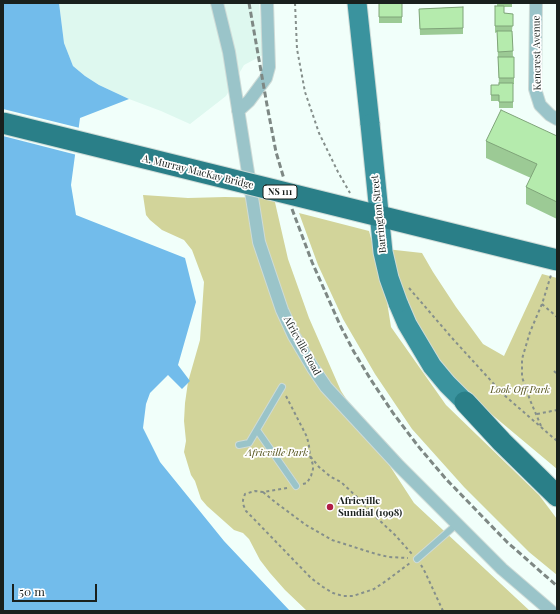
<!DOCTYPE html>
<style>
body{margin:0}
#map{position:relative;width:560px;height:614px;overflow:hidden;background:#f1fffa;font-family:"Playfair Display",serif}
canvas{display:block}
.frame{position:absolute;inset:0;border:4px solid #19201d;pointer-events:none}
.scale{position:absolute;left:12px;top:584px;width:85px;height:18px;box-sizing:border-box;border:2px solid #19201d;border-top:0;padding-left:5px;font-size:12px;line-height:14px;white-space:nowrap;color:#19201d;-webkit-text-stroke:3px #fff;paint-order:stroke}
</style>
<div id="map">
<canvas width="560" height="614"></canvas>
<div class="frame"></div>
<div class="scale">50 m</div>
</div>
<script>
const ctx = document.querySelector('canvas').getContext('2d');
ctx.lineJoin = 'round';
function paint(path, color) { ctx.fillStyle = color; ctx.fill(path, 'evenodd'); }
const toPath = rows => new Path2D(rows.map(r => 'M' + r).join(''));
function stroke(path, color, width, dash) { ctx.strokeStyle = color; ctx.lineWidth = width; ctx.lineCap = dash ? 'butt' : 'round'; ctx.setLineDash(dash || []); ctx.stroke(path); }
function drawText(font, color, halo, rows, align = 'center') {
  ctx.font = font + ' "Playfair Display",serif'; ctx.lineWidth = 3.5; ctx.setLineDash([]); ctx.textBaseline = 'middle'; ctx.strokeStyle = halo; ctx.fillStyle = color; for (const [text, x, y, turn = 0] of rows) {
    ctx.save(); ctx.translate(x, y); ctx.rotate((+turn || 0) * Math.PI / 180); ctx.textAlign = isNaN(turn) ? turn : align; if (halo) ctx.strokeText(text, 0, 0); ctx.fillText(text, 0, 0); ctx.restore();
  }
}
paint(toPath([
 [59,3,259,3,263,55,244,65,226,96,190,124,161,111,129,99,99,85,85,76,73,66,64,43]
]), '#def8ef');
paint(toPath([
 [143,195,188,198,225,197,274,198,288,259,309,318,341,391,414,503,530,611,307,611,285,590,270,573,260,560,249,539,243,533,234,530,207,506,201,499,195,481,191,475,184,452,186,441,184,421,185,403,188,382,200,340,204,282,192,250,184,240,162,230,150,220,146,215],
 [299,213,369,231,385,289,391,327,446,405,539,495,557,519,557,575,529,552,464,487,412,429,375,374,343,319,318,265],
 [386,249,422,253,433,272,456,307,483,344,504,356,542,274,557,278,557,469,447,377,410,327]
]), '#d2d49a');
paint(toPath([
 [3,3,59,3,64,43,73,66,85,76,99,85,129,99,80,118,71,185,76,215,185,258,196,302,178,365,190,381,182,389,168,375,150,393,146,404,143,428,160,462,224,541,290,611,3,611]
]), '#72bceb');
paint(toPath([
 [3,109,80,128,77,155,3,136]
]), '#f1fffa');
const service = toPath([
 [257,430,296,486],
 [239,445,249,443,282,387],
 [417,559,457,524]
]);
const minor = toPath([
 [217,3,229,52,259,242,282,310,294,336,313,368,326,387,399,466,502,569,551,611],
 [536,3,535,89,540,105,550,115,557,119],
 [238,111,249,101,266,78,269,67,267,3]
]);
const primary = toPath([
 [357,3,370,124],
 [398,303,407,324,432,366,447,384,465,402]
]);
const motorway = toPath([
 [465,402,502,442,557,496]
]);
stroke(service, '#cedbd7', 8);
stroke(minor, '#cedbd7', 14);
stroke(primary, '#cedbd7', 21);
stroke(motorway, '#cedbd7', 23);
stroke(toPath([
 [295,3,297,49,305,92,319,133,338,172,350,193],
 [409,288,452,338,504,395,557,441],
 [542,304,557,317],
 [554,371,557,374],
 [286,396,307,437,309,446,310,456,319,467,331,477,341,482,358,498,378,519,395,535,412,554],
 [537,414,557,410],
 [541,426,530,400,522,377,522,359,530,332,542,304,551,275],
 [303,484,307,483,311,476,313,469,313,465,310,456],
 [287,488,263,492,255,491,245,494,243,500,243,504,246,511,253,518,311,578,323,587,333,593,343,596,353,596,374,589,386,581,410,563],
 [263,492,275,502,306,525,332,540,376,554,389,557,408,558],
 [421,565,425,572,443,611]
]), '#858f8b', 2, [3, 3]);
stroke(service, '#9ac4c9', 6);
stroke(minor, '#9ac4c9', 12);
stroke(primary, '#3a939e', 19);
stroke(motorway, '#2a7f88', 21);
stroke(toPath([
 [249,3,267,105,276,152,284,179],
 [292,209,312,262,340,325,354,352,371,380,393,413,418,446,446,479,507,542,557,586]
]), '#7e8884', 3, [6, 3]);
const primaryBridge = toPath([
 [370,124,383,252,389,278,398,303]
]);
const motorwayBridge = toPath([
 [3,123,557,260]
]);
stroke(primaryBridge, '#cedbd7', 21, []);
stroke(motorwayBridge, '#cedbd7', 23, []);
stroke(primaryBridge, '#3a939e', 19);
stroke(motorwayBridge, '#2a7f88', 21);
paint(toPath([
 [379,3,402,3,402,23,379,23],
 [497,3,512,3,512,7,504,7,504,13,513,14,512,32,513,57,514,57,514,84,513,84,513,108,499,108,499,101,491,101,491,85,499,85,497,32,495,33,495,6,497,6],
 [463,7,463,34,420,35,419,9],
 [557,136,557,219,526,204,526,187,531,178,486,158,486,141]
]), '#9cca95');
const building = toPath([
 [379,3,402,3,402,17,379,17,379,3],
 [495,6,504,6,504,13,513,14,513,26,495,26,495,6],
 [463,7,463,28,420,29,419,9,463,7],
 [497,31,512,31,513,51,498,52,497,31],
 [498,57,514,57,514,78,499,78,498,57],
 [499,83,513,83,513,102,499,102,499,95,491,95,491,85,499,85,499,83],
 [501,110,557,136,557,202,526,187,537,164,486,141,501,110]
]);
paint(building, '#b5ebad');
stroke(building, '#7fa479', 1);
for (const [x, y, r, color] of [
 [330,507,4,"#b11e46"]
]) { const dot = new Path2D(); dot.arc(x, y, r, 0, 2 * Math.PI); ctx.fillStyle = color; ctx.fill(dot); stroke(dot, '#fff', 1.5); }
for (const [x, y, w] of [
 [280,192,34]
]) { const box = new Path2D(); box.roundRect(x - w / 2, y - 7, w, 14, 3); ctx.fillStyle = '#fff'; ctx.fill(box); stroke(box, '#19201d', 1); }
drawText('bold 9px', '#19201d', null, [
 ["NS 111",280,192]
]);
drawText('10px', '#19201d', '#fff', [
 ["Kencrest Avenue",537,53,-91],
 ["A. Murray MacKay Bridge",198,172,14],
 ["Barrington Street",379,214,-96],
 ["Africville Road",302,346,61]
]);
drawText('italic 10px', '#535219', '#fff', [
 ["Look Off Park",520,390],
 ["Africville Park",277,453]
]);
drawText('bold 10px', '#19201d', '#fff', [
 ["Africville",338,501],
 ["Sundial (1998)",338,513]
], 'left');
</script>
